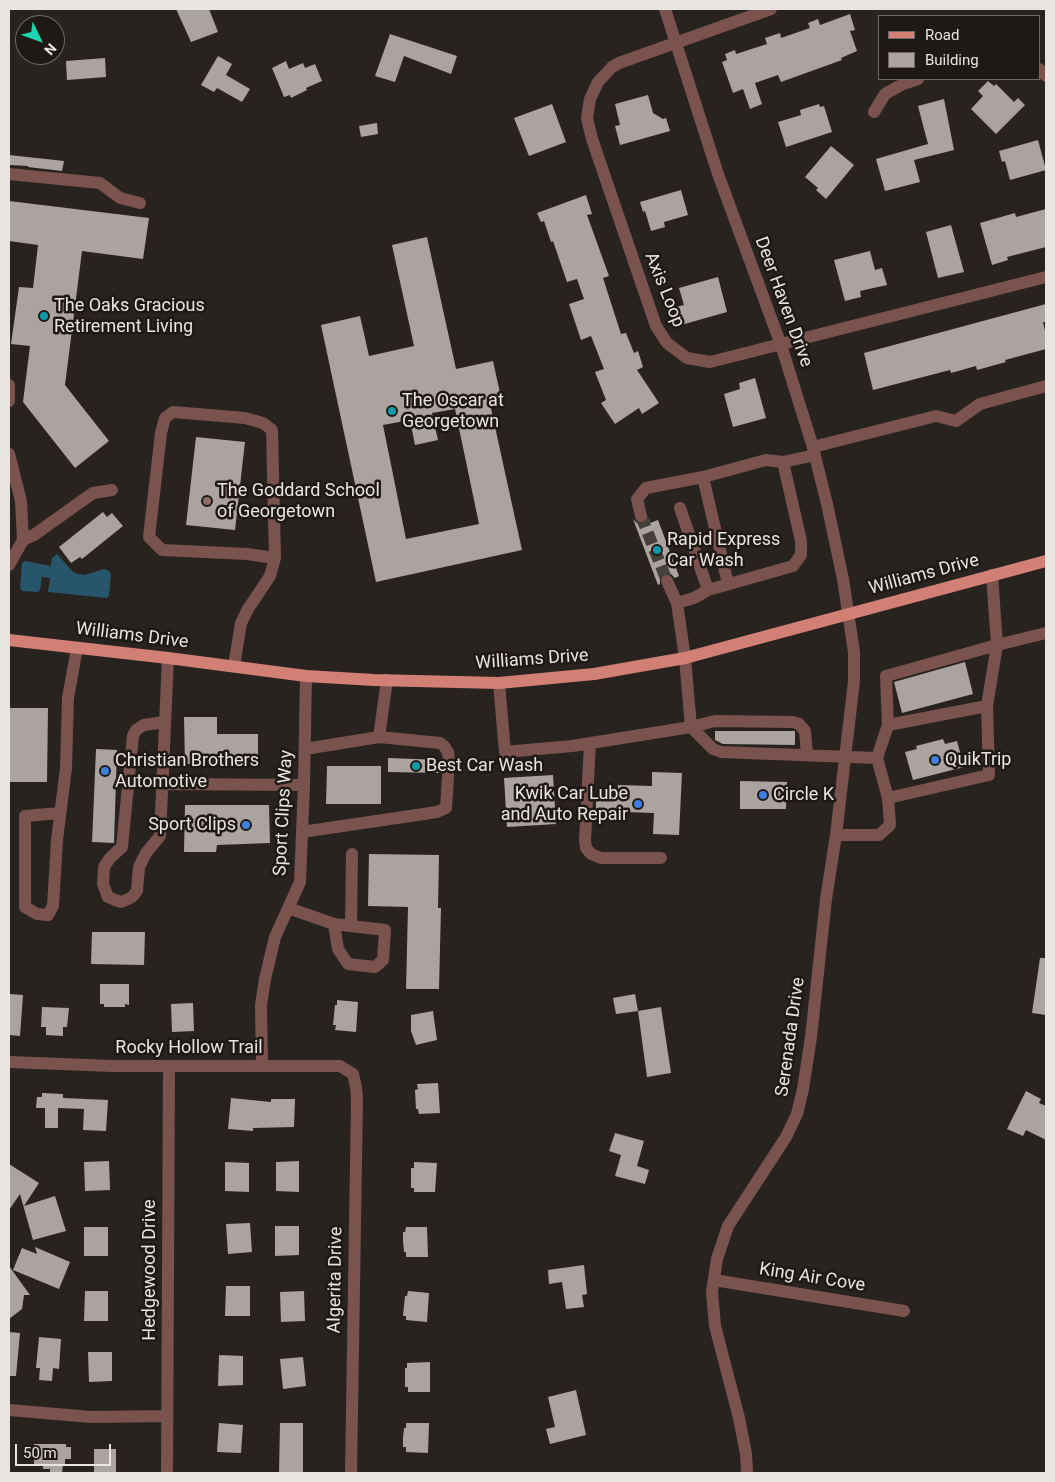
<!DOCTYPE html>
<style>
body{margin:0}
#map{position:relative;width:1055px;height:1482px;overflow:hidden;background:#29231f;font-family:Roboto,sans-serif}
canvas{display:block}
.frame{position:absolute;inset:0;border:10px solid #e8e4e1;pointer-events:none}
.legend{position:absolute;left:878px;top:15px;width:162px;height:65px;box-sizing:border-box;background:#1f1916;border:1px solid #6f6a67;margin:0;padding:6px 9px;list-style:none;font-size:15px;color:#e8e4e1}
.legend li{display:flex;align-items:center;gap:10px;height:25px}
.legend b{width:25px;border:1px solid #6f6a67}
.north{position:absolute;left:15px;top:15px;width:50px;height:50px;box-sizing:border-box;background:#1f1916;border:1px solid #6f6a67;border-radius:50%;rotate:132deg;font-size:14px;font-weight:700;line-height:20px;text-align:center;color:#e8e4e1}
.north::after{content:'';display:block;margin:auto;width:18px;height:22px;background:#1dd5b1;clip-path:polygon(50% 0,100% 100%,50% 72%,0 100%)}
.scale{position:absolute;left:15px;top:1444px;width:96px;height:22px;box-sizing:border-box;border:2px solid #e8e4e1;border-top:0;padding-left:6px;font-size:15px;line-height:18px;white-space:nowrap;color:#e8e4e1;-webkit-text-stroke:4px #1f1916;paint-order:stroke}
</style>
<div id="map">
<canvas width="1055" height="1482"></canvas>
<div class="frame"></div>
<ul class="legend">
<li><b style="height:6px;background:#d27f76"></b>Road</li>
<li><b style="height:14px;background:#aba39f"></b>Building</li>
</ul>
<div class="north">N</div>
<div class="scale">50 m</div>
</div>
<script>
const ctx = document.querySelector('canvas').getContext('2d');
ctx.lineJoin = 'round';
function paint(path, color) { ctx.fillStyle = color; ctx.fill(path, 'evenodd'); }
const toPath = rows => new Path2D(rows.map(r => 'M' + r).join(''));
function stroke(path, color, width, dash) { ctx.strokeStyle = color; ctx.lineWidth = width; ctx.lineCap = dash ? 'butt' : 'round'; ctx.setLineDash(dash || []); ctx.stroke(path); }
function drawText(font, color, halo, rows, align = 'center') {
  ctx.font = font + ' Roboto,sans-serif'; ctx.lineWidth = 5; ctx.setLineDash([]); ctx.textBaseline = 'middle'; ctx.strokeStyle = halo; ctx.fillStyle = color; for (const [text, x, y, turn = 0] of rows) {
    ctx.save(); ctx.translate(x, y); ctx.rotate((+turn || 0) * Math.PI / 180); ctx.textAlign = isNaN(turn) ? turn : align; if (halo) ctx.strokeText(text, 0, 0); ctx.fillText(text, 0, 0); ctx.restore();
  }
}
paint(toPath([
 [57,554,73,572,78,574,85,575,104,569,109,571,111,575,109,595,107,598,48,592,50,578,42,577,40,590,38,592,22,591,20,588,22,563,25,561,51,566,52,558]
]), '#27566c');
paint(toPath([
 [176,9,209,9,218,32,191,42],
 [850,14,855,30,850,31,857,51,841,58,842,60,781,82,778,75,755,83,762,104,750,109,743,89,733,93,722,62,727,60,725,54,735,50,736,54,767,44,765,38,780,33,781,38,810,28,808,23,818,19,820,25],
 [390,34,457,56,451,74,404,56,395,82,375,76],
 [218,56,232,64,226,75,250,89,242,102,217,88,214,92,201,85],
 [105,58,106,77,67,80,66,61],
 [286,61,289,69,303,63,305,68,315,64,322,81,306,88,307,90,291,98,290,95,284,97,272,68],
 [988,81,994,86,996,84,1014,102,1018,98,1025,105,996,134,971,109,983,96,978,91],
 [648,95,653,113,663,119,666,118,670,131,620,145,615,126,620,125,615,104],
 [944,99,954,150,914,160,920,182,885,191,876,159,928,144,918,106],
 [552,104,566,142,529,156,514,118],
 [819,104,820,107,824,106,832,132,786,147,778,122,801,115,800,110],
 [377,123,378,134,361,137,359,126],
 [1038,140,1046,170,1010,180,1005,161,1002,162,999,151],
 [831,146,854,165,826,199,816,190,818,188,805,177],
 [9,155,64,161,62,171,28,167,28,166,9,165],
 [681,190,688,215,664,222,665,227,651,231,645,211,643,212,640,202],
 [586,195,592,214,587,215,609,276,603,278,621,334,626,333,634,353,638,351,643,367,637,370,659,403,642,414,639,408,615,424,601,403,606,400,595,372,604,369,591,336,581,340,569,304,584,299,577,279,567,282,553,241,551,242,544,221,541,222,537,213],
 [9,201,149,218,143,259,82,251,65,385,109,441,75,468,23,402,30,346,11,344,19,287,33,288,38,245,9,241],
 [1046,209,1046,247,1007,257,1008,260,992,265,980,223,1015,213,1016,217],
 [951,225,964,272,938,278,926,232],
 [427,237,456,369,493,361,502,402,490,404,522,550,376,582,321,325,360,316,369,356,414,346,392,245],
 [455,409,479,524,406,539,383,425,410,420,415,445,438,440,432,413],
 [870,251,875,270,882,268,887,285,860,291,861,297,845,301,834,260],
 [718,277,727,312,681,325,676,307,684,305,679,288],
 [1046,304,1046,322,1043,322,1046,335,1046,349,1005,360,1006,362,977,370,976,366,951,373,950,370,873,390,864,353],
 [755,378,766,418,733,427,724,394,740,389,739,383],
 [196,437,245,442,235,530,186,525],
 [103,512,107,517,112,513,123,526,82,559,80,557,71,563,59,547],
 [633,519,638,524,642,524,649,519,650,523,658,520,679,576,675,578,671,574,664,573,660,577,660,584,658,585],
 [965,662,973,694,902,713,894,682],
 [9,708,48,708,47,782,9,782],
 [184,717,217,717,217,734,258,734,258,759,217,759,217,764,185,764],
 [715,731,795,731,795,745,723,744,715,740],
 [943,739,945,744,957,741,964,767,913,780,905,752,917,749,916,746],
 [96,749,117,750,114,843,92,842],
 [388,758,441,760,440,773,388,772],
 [327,766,381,766,381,804,326,804],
 [652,772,682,773,679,835,653,834,654,813,596,811,596,796,617,796,618,785,652,786],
 [553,775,556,824,507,827,504,778],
 [740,781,787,782,786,809,740,809],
 [185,805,269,805,270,843,217,845,216,852,184,852],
 [369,854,439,855,438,908,441,908,439,989,406,989,408,907,368,906],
 [92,932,145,932,144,965,91,964],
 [1040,958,1046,958,1046,1015,1032,1013],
 [100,984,129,984,129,1005,125,1004,125,1007,104,1007,104,1004,100,1004],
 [9,994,23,995,20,1036,9,1035],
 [635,994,638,1011,616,1014,613,998],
 [337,1000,358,1002,356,1032,335,1030,336,1025,333,1025,335,1005,337,1005],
 [193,1003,194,1031,172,1032,171,1004],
 [42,1007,69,1008,67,1027,63,1027,63,1036,46,1035,46,1027,41,1027],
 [661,1007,671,1073,647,1077,638,1011],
 [433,1011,437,1040,416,1045,411,1031,411,1015],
 [438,1083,440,1113,419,1114,418,1109,416,1109,415,1090,418,1089,417,1084],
 [1026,1091,1041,1099,1039,1103,1046,1106,1046,1140,1026,1130,1023,1136,1007,1129],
 [42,1093,63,1094,63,1098,108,1100,106,1131,83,1130,84,1109,58,1108,58,1128,45,1128,45,1108,36,1108,37,1097,42,1097],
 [231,1098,271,1102,271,1099,295,1099,294,1127,253,1128,253,1131,228,1129],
 [615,1133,644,1141,637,1166,649,1170,645,1184,615,1176,621,1155,609,1151],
 [109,1161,110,1190,85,1191,84,1162],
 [299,1161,299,1192,276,1191,276,1162],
 [225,1162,249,1163,249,1192,225,1191],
 [414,1162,437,1163,435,1192,414,1192,414,1188,411,1188,411,1168,414,1168],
 [9,1164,39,1183,24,1206,55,1196,66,1231,33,1240,20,1194,9,1210],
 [250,1223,252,1252,228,1254,226,1224],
 [275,1226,299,1226,299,1255,275,1256],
 [84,1227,108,1227,108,1256,84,1256],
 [406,1227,427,1227,428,1257,406,1257,406,1252,404,1252,403,1241,403,1232,405,1232],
 [35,1247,70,1262,59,1289,13,1270,22,1248,37,1254],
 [584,1265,587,1294,582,1295,584,1307,566,1309,562,1282,549,1284,548,1270],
 [9,1266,30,1295,24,1295,22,1309,9,1319],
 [226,1286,250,1286,250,1316,225,1316],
 [85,1291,108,1291,108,1321,84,1321],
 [304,1291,305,1321,281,1322,280,1292],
 [408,1291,429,1293,427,1322,406,1320,406,1316,403,1316,405,1296,407,1296],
 [9,1332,20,1333,16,1376,9,1376],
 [39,1337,61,1339,59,1369,53,1368,52,1381,39,1380,40,1368,36,1368],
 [88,1352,112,1352,112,1381,89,1382],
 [219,1355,243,1356,243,1385,218,1386],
 [303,1357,306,1386,283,1389,280,1359],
 [430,1362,430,1392,408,1392,408,1387,405,1387,405,1368,407,1368,407,1363],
 [576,1390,586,1435,550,1444,546,1429,555,1427,548,1397],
 [219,1423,243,1425,241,1453,217,1452],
 [280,1423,303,1423,303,1473,279,1473],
 [406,1423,429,1423,428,1453,406,1452,406,1447,403,1447,403,1438,404,1428,406,1428],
 [34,1444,66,1444,66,1447,71,1447,71,1459,65,1459,65,1465,63,1465,62,1473,50,1473,50,1469,43,1469,43,1465,34,1464,34,1458,28,1458,28,1446,34,1446],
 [94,1449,116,1449,116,1473,94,1473]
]), '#aba39f');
stroke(toPath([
 [641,516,667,581]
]), '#46403c', 12, [12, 6]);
stroke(toPath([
 [665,9,718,174,781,345,812,444,827,504,843,579,854,652,854,681,836,835,826,899,811,1037,803,1089,797,1114,786,1137,728,1226,717,1259,712,1292,715,1326,739,1418,746,1454,747,1473],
 [771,9,619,63,612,67,598,82,590,99,587,118,592,139,656,326,667,343,687,358,710,362,1046,277],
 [1039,69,1046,76],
 [874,112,885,94,903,84,918,79],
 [9,174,100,183,120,198,140,203],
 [9,385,9,401],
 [813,447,936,416,956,421,980,404,1046,386],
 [9,454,21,501,23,540,9,565],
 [783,462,801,541,801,555,793,566,708,590,694,598,677,603,685,658,691,727,713,749,721,752,877,758,888,725,987,706,997,645,1046,633],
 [703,477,728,584],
 [680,508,708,590],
 [641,516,637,499,646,488,703,477,766,460,783,462,815,455],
 [23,540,34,535,93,493,112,490],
 [667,581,677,603],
 [234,666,241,623,248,609,270,576,275,558,272,430,263,423,245,418,173,412,165,418,161,433,149,537,162,550,247,554,275,558],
 [499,683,505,752,572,746,691,727,715,721,793,722,799,724,805,731,807,755],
 [164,722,144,725,136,730,133,736,122,847,110,858,104,867,103,884,108,897,115,900,121,902,126,900,132,897,137,891,139,867,146,853,160,836,168,658],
 [888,725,886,676,997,645,992,575],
 [590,743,585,840,586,848,591,854,601,858,661,858],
 [305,749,379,737],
 [877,758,888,798],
 [162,784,304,785],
 [60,813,25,816,25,907,37,914,48,915,53,906,57,840,66,768,68,698,77,648],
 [302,832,437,812,446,808,449,760,448,752,444,746,440,743,379,737,387,680],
 [836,835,879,835,890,825,888,798,989,775,987,706],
 [288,908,334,924,338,949,348,964,375,967,383,960,385,930,334,924],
 [351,926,352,854],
 [9,1062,112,1066,340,1066,353,1074,356,1087,357,1101,351,1473],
 [262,1066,261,1005,265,979,275,937,300,882,304,785,306,676],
 [714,1280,904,1311],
 [9,1410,91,1417,167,1416],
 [167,1473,169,1067]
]), '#7b534e', 12);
stroke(toPath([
 [9,640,168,658,306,676,374,680,499,683,594,674,685,658,1046,561]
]), '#d27f76', 12);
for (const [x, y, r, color] of [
 [44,316,5,"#0f9aa8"],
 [392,411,5,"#0f9aa8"],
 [207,501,5,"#8d6e63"],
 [657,550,5,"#0f9aa8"],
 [935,760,5,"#3f7fe0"],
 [416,766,5,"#0f9aa8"],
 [105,771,5,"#3f7fe0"],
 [763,795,5,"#3f7fe0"],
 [638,804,5,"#3f7fe0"],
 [246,825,5,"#3f7fe0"]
]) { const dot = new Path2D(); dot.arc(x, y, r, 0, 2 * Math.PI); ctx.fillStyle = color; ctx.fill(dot); stroke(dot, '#1f1916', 2); }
drawText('18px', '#e8e4e1', '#1f1916', [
 ["Axis Loop",664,290,68],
 ["Deer Haven Drive",783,302,70],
 ["Williams Drive",924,575,-15],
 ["Williams Drive",132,636,7],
 ["Williams Drive",532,660,-4],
 ["Sport Clips Way",284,813,-87],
 ["Serenada Drive",791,1037,-82],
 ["Rocky Hollow Trail",189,1048],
 ["Hedgewood Drive",150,1270,-90],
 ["King Air Cove",812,1278,9],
 ["Algerita Drive",336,1280,-89]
]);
drawText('18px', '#e8e4e1', '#1f1916', [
 ["The Oaks Gracious",54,306],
 ["Retirement Living",54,327],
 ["The Oscar at",402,401],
 ["Georgetown",402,422],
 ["The Goddard School",217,491],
 ["of Georgetown",217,512],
 ["Rapid Express",667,540],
 ["Car Wash",667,561],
 ["QuikTrip",945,760],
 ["Christian Brothers",115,761],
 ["Automotive",115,782],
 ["Best Car Wash",426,766],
 ["Kwik Car Lube",628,794,"right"],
 ["and Auto Repair",628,815,"right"],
 ["Circle K",773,795],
 ["Sport Clips",236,825,"right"]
], 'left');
</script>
